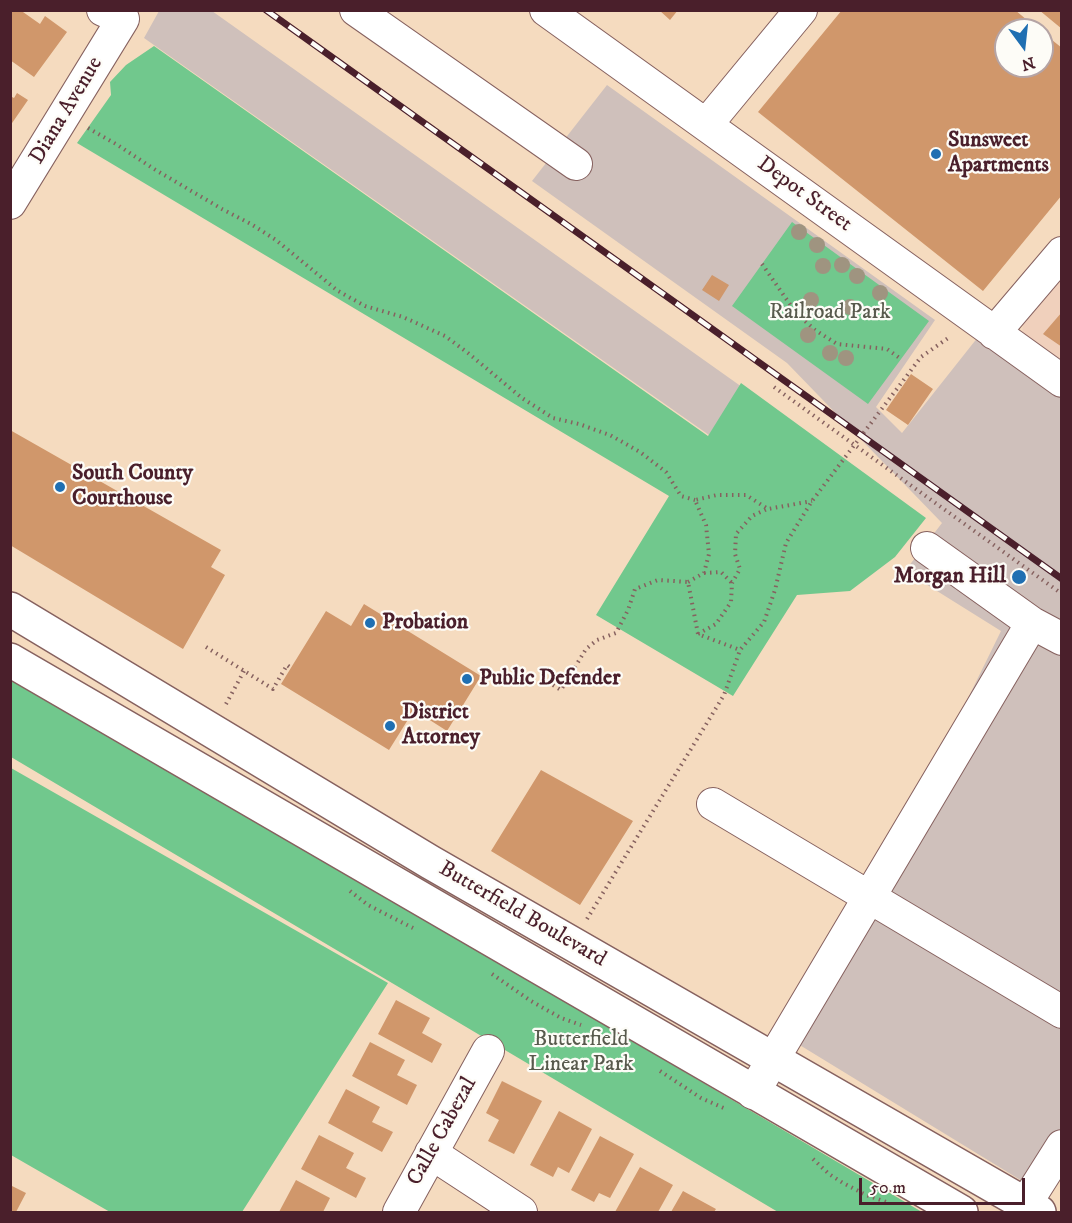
<!DOCTYPE html>
<style>
body{margin:0}
#map{position:relative;width:1072px;height:1223px;overflow:hidden;background:#f5dbbf;font-family:"IM FELL DW Pica",serif}
canvas{display:block}
.frame{position:absolute;inset:0;border:12px solid #4a1f2b;pointer-events:none}
.north{position:absolute;left:994px;top:18px;width:60px;height:60px;box-sizing:border-box;background:#fdfcf7;border:2px solid #b5a4a5;border-radius:50%;rotate:165deg;font-size:16px;font-weight:700;line-height:24px;text-align:center;color:#4a1f2b}
.north::after{content:'';display:block;margin:auto;width:21px;height:27px;background:#1f6fb2;clip-path:polygon(50% 0,100% 100%,50% 72%,0 100%)}
.scale{position:absolute;left:859px;top:1178px;width:166px;height:27px;box-sizing:border-box;border:3px solid #4a1f2b;border-top:0;padding-left:8px;font-size:18px;line-height:21px;white-space:nowrap;color:#4a1f2b;-webkit-text-stroke:4px #fdfcf7;paint-order:stroke}
</style>
<div id="map">
<canvas width="1072" height="1223"></canvas>
<div class="frame"></div>
<div class="north">N</div>
<div class="scale">50 m</div>
</div>
<script>
const ctx = document.querySelector('canvas').getContext('2d');
ctx.lineJoin = 'round';
function paint(path, color) { ctx.fillStyle = color; ctx.fill(path, 'evenodd'); }
const toPath = rows => new Path2D(rows.map(r => 'M' + r).join(''));
function stroke(path, color, width, dash) { ctx.strokeStyle = color; ctx.lineWidth = width; ctx.lineCap = dash ? 'butt' : 'round'; ctx.setLineDash(dash || []); ctx.stroke(path); }
function drawText(font, color, halo, rows, align = 'center') {
  ctx.font = font + ' "IM FELL DW Pica",serif'; ctx.lineWidth = 4.5; ctx.setLineDash([]); ctx.textBaseline = 'middle'; ctx.strokeStyle = halo; ctx.fillStyle = color; for (const [text, x, y, turn = 0] of rows) {
    ctx.save(); ctx.translate(x, y); ctx.rotate((+turn || 0) * Math.PI / 180); ctx.textAlign = isNaN(turn) ? turn : align; if (halo) ctx.strokeText(text, 0, 0); ctx.fillText(text, 0, 0); ctx.restore();
  }
}
paint(toPath([
 [1061,279,1061,362,1022,334,1023,324]
]), '#f0d0bc');
paint(toPath([
 [159,11,212,11,742,387,709,435,144,38],
 [607,85,935,320,876,407,902,433,982,332,1061,394,1062,1167,1027,1184,798,1044,1001,631,905,571,942,523,787,363,532,181]
]), '#cfc0bb');
paint(toPath([
 [154,46,708,436,741,383,926,518,895,557,850,591,797,595,733,696,596,615,669,496,77,143,111,95,110,82,126,65],
 [792,222,929,321,868,404,732,306],
 [10,677,607,1026,922,1212,778,1212,11,757],
 [11,768,388,983,242,1212,110,1212,11,1155]
]), '#71c88d');
paint(toPath([
 [10,10,25,10,23,12,40,24,45,16,67,32,34,77,10,60],
 [659,10,678,10,670,20],
 [842,10,1015,10,1039,30,1006,30,1006,66,1042,66,1042,32,1062,48,1062,195,983,291,758,112],
 [1039,10,1062,10,1062,29],
 [17,93,28,100,10,126,10,96,14,98],
 [712,275,729,285,719,301,702,290],
 [1062,312,1062,347,1043,334],
 [911,374,933,389,908,425,886,410],
 [10,430,221,550,211,567,225,575,183,649,10,545],
 [364,604,481,676,447,731,414,710,389,750,281,684,326,611,351,626],
 [541,770,633,821,580,905,491,851],
 [396,1000,430,1018,422,1033,442,1044,432,1063,378,1034],
 [370,1042,405,1060,397,1075,417,1085,407,1105,352,1076],
 [502,1081,542,1101,514,1154,488,1141,499,1120,486,1113],
 [346,1089,380,1107,372,1122,393,1132,382,1152,328,1123],
 [559,1111,592,1129,569,1173,558,1167,553,1177,530,1165],
 [319,1135,354,1153,346,1168,366,1178,356,1198,301,1169],
 [600,1136,634,1154,610,1198,599,1193,594,1202,571,1190],
 [640,1167,673,1185,658,1212,615,1212],
 [296,1180,330,1198,323,1212,279,1212],
 [10,1185,26,1193,16,1212,10,1212],
 [683,1191,716,1209,714,1212,671,1212]
]), '#d0976b');
const minor = toPath([
 [356,10,576,164],
 [546,10,1062,381],
 [706,125,801,10],
 [10,203,123,19,103,10],
 [994,333,1062,253],
 [927,548,1032,623,1062,639],
 [713,804,1062,1012],
 [753,1093,1032,623],
 [431,1153,521,1212],
 [1026,1203,1062,1146],
 [399,1212,488,1051]
]);
const major = toPath([
 [10,609,430,862,1039,1212],
 [10,660,961,1212]
]);
stroke(minor, '#86615f', 34);
stroke(major, '#86615f', 36);
stroke(toPath([
 [88,128,116,144,154,169,222,209,251,224,276,240,338,291,365,306,403,317,445,336,468,353,522,398,553,418,579,424,610,435,640,452,666,472,681,496,695,500],
 [762,264,796,313,815,330,837,344,887,349,901,359],
 [774,387,1062,594],
 [704,573,721,572,732,583],
 [688,582,704,573,709,554,706,525,695,500,717,495,746,495,768,509,812,501],
 [698,634,716,624,731,602,732,583,740,569,735,554,736,534,752,516,767,509],
 [206,647,273,689,287,665,291,668],
 [553,685,561,690,586,649,597,640,616,633,628,610,635,589,658,580,688,582,698,634,740,650],
 [226,704,244,671],
 [350,891,368,905,413,928],
 [587,919,724,695,740,650,764,622,775,590,786,543,812,501,921,357,951,336],
 [492,974,531,1001,561,1018,581,1025],
 [660,1071,701,1098,726,1109],
 [813,1159,829,1174,843,1183,866,1195,886,1202]
]), '#86615f', 4, [1.5, 4.5]);
stroke(minor, '#fff', 32);
stroke(major, '#fff', 33);
const rail = toPath([
 [266,10,1062,579]
]);
stroke(rail, '#4a1f2b', 7);
stroke(rail, '#fdfcf7', 4.5, [14]);
ctx.fillStyle = '#9f9480';
for (const [x, y] of [
 [799,232],
 [817,245],
 [842,265],
 [823,266],
 [857,276],
 [880,293],
 [811,300],
 [850,307],
 [808,335],
 [830,353],
 [846,358]
]) { ctx.beginPath(); ctx.arc(x, y, 8, 0, 2 * Math.PI); ctx.fill(); }
for (const [x, y, r, color] of [
 [936,154,6,"#1f6fb2"],
 [60,487,6,"#1f6fb2"],
 [1019,577,8,"#1f6fb2"],
 [370,623,6,"#1f6fb2"],
 [467,679,6,"#1f6fb2"],
 [390,726,6,"#1f6fb2"]
]) { const dot = new Path2D(); dot.arc(x, y, r, 0, 2 * Math.PI); ctx.fillStyle = color; ctx.fill(dot); stroke(dot, '#fdfcf7', 2); }
drawText('22px', '#4a1f2b', '#fdfcf7', [
 ["Diana Avenue",67,111,-59],
 ["Depot Street",804,195,36],
 ["Butterfield Boulevard",522,915,30],
 ["Calle Cabezal",443,1132,-61]
]);
drawText('bold 22px', '#4a1f2b', '#fdfcf7', [
 ["Sunsweet",948,141],
 ["Apartments",948,166],
 ["South County",72,474],
 ["Courthouse",72,499],
 ["Morgan Hill",1006,577,"right"],
 ["Probation",382,623],
 ["Public Defender",479,679],
 ["District",402,713],
 ["Attorney",402,738]
], 'left');
drawText('22px', '#585a4d', '#fdfcf7', [
 ["Railroad Park",830,313],
 ["Butterfield",581,1040],
 ["Linear Park",581,1065]
]);
</script>
